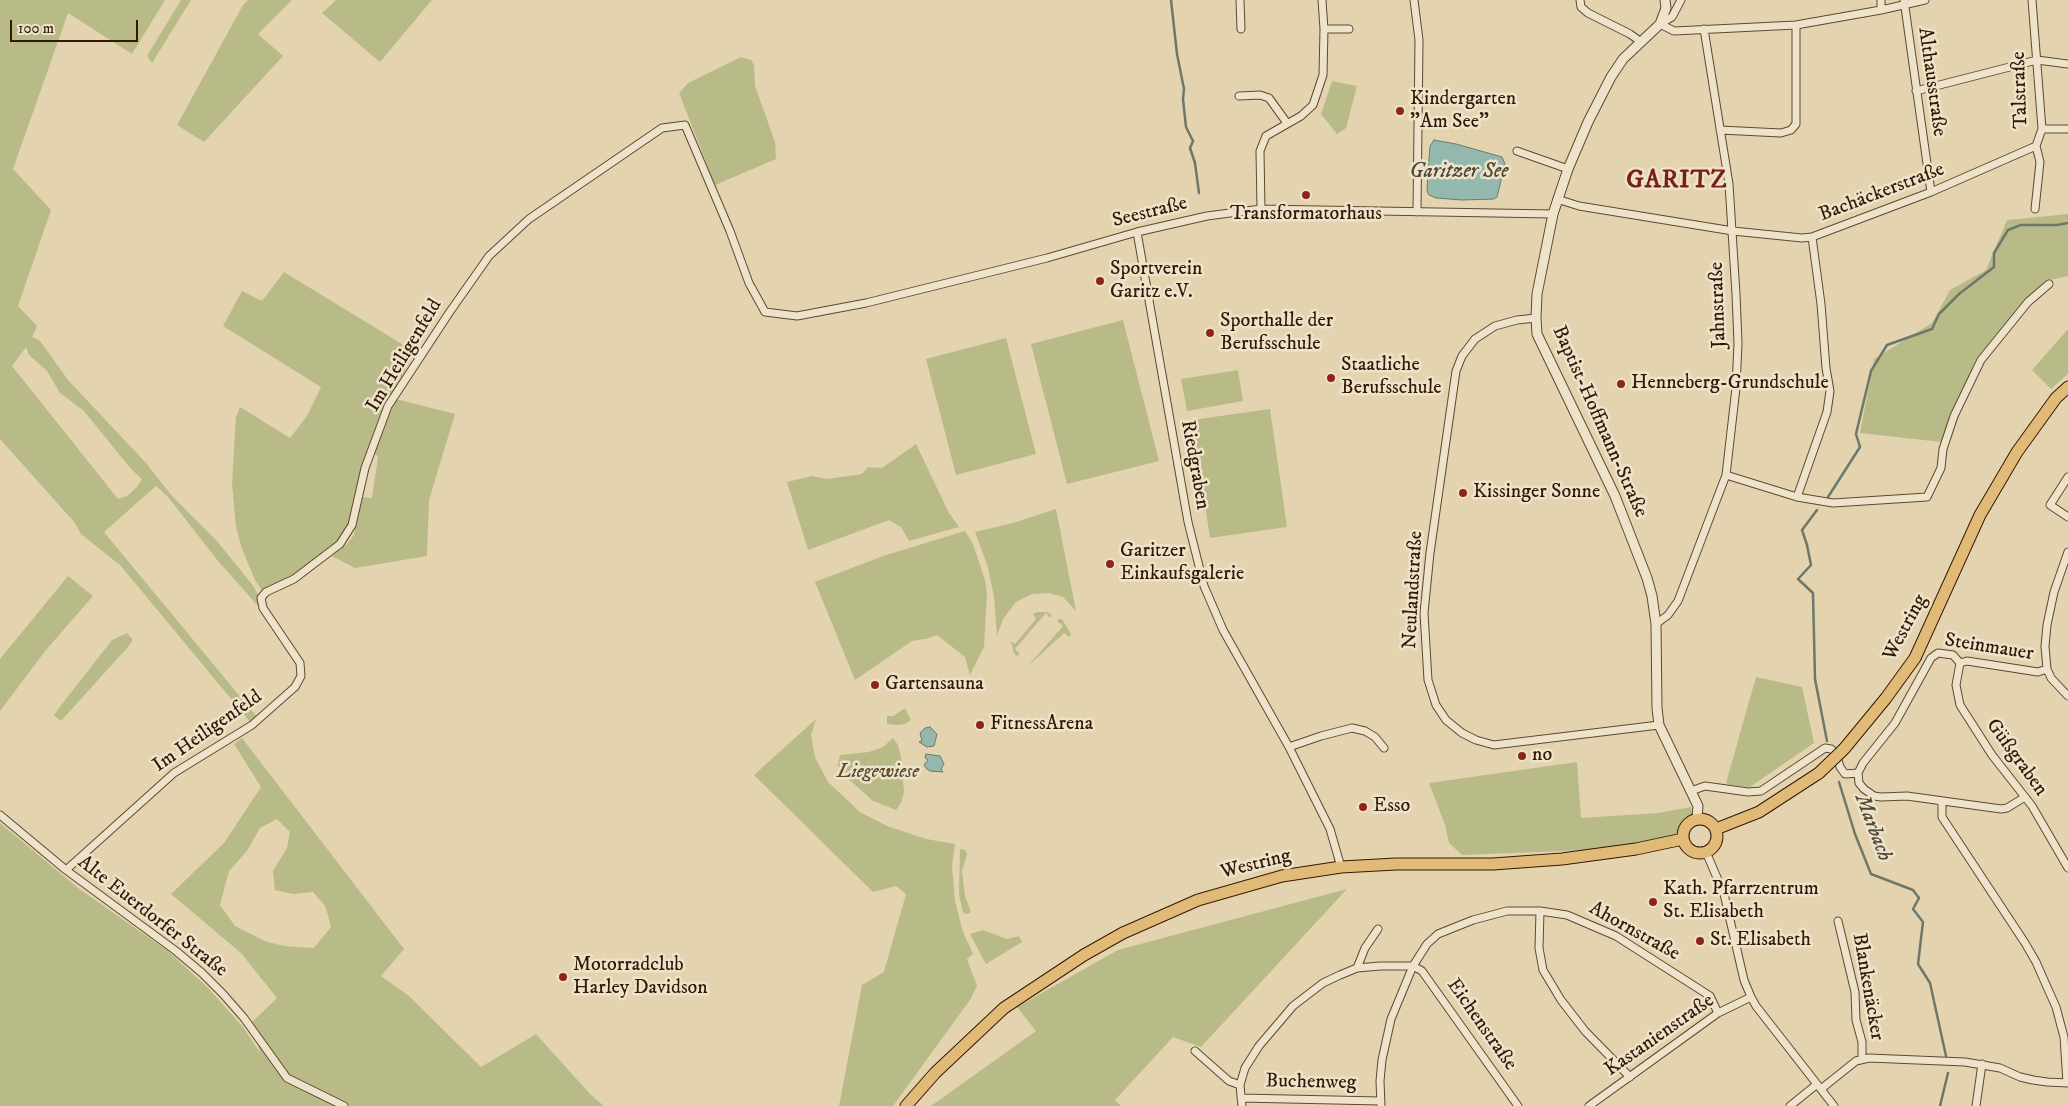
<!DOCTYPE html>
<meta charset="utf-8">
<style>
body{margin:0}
#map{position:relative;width:2068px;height:1106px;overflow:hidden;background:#e3d4af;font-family:"IM FELL DW Pica",serif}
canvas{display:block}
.scale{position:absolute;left:10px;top:20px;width:128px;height:22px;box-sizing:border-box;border:2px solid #341805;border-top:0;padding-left:6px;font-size:15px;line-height:18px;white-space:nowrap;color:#341805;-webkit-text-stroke:4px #ede3cb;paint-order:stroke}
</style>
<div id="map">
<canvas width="2068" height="1106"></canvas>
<div class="scale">100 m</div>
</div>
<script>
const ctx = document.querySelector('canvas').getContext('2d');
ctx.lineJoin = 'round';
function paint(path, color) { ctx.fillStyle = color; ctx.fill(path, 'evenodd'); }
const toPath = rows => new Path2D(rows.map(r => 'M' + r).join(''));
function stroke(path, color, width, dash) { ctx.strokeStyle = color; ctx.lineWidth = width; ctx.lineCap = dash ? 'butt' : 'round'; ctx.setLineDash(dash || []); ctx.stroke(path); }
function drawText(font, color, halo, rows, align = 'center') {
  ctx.font = font + ' "IM FELL DW Pica",serif'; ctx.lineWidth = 5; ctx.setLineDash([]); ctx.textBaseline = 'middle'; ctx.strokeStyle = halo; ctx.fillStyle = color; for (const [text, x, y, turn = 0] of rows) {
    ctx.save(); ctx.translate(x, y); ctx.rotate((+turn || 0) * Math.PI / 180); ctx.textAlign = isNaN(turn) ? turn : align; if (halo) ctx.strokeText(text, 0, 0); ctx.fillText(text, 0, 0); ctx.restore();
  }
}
paint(toPath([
 [0,0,165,0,132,54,68,13,13,169,51,210,18,306,37,326,32,337,40,341,68,380,146,463,172,496,216,540,251,583,258,594,258,606,218,561,169,498,156,486,104,532,257,717,251,723,121,566,81,534,75,523,0,439],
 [26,347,29,355,47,371,60,393,84,411,131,469,142,479,137,487,127,496,118,499,12,366],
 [181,0,191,0,152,63,147,56],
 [248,0,292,0,258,34,283,56,204,142,177,125,243,5],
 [336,0,432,0,380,62,322,13],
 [741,57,751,60,754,65,755,86,775,142,776,159,715,185,679,93,688,83],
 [1332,81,1357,86,1346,128,1337,134,1321,114],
 [2068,214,2068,276,2045,281,1976,359,1941,442,1860,433,1874,359,1932,323,1950,290,1986,270,2007,220],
 [284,272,415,352,378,420,368,448,349,525,344,535,333,547,300,572,263,592,255,580,242,549,236,527,232,483,236,417,240,407,290,438,307,416,321,387,223,326,242,291,262,301],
 [1123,320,1159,461,1067,484,1031,344],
 [2068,329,2068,374,2051,389,2032,370],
 [1006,338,1036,454,956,475,926,359],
 [1238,370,1243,401,1187,411,1181,379],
 [396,399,455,414,429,500,427,556,355,568,332,556,347,544,354,535,361,497,372,498,378,457,374,453],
 [1270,409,1287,527,1210,538,1192,420],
 [916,444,949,513,959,527,909,541,901,527,889,520,808,550,787,482,812,476,827,479,862,474,868,467,882,468],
 [1056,509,1076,611,1063,597,1049,593,1032,594,1016,602,1003,619,997,636,994,597,988,567,975,532,1013,523],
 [965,531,973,544,985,580,987,594,984,647,970,675,965,657,937,635,926,639,912,641,855,680,815,582,883,556],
 [68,576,93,596,46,650,0,711,0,659],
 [1037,612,1047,612,1052,615,1050,618,1046,613,1015,649,1020,654,1016,656,1014,653,1011,641,1015,644,1036,619,1033,614],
 [1059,619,1062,619,1071,634,1069,637,1064,633,1027,667,1063,626,1057,621],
 [127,633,133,640,127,648,61,721,54,715,62,704,112,640],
 [1756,677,1802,687,1814,743,1750,787,1730,785,1726,783],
 [905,708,911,720,905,724,897,725,887,724,887,716,893,716],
 [816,719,811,735,815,757,828,782,860,812,887,826,926,839,955,844,952,866,955,901,963,932,973,954,967,959,977,986,970,1000,893,1106,839,1106,862,985,884,972,906,894,896,886,873,892,754,775],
 [242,738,404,949,381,976,409,996,481,1067,536,1034,591,1095,604,1106,0,1106,0,823,78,888,168,951,208,988,243,1027,260,1053,252,1022,277,998,241,953,171,894,224,843,261,787,234,744],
 [277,819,290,832,287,848,273,871,275,890,293,894,313,892,325,906,328,915,331,927,314,948,285,946,267,942,235,926,220,905,229,871,247,851,260,828],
 [893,738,898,745,901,757,904,792,901,803,896,810,873,801,843,774,838,765,840,755,869,752,883,747],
 [1577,762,1581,818,1658,813,1691,807,1694,820,1685,832,1645,843,1589,850,1462,855,1449,843,1445,825,1429,783],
 [960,849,966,850,967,855,962,871,965,896,971,912,967,914,963,913,959,894],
 [1347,889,1201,1047,1173,1037,1115,1100,1121,1106,931,1106,1036,1031,1017,1007,1118,950],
 [983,930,1007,939,1019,936,1022,942,986,964,970,934]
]), '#b8bb87');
const water = toPath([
 [1434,140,1456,144,1502,157,1505,164,1497,197,1494,199,1462,200,1436,198,1429,195,1427,191,1428,172,1430,146,1434,140],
 [930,727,937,734,934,746,927,747,919,742,922,741,920,733,925,728,930,727],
 [926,754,940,756,944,764,941,769,943,772,930,771,927,769,924,765,928,760,925,758,926,754]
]);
paint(water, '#95b8ae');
stroke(water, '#6e786a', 1);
stroke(toPath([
 [1171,0,1177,54,1184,89,1183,99,1186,127,1193,141,1190,148,1195,163,1199,193],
 [1828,497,1860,447,1856,434,1871,371,1887,345,1932,329,1939,314,1959,294,1994,267,1994,253,2008,230,2021,225,2057,225,2068,223],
 [1817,510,1802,530,1807,545,1811,565,1798,579,1813,593,1815,679,1827,741],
 [1839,782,1855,834,1871,874,1913,890,1919,898,1913,909,1923,922,1918,964,1930,983,1946,1056],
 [1940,1106,1948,1073]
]), '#6e786a', 2.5);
const minor = toPath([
 [1240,0,1241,29],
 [1414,0,1419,40,1417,212],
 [1580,0,1581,7,1588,13,1630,34,1641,42],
 [1881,0,1881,10],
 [1904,0,1931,192],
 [2032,0,2042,129,2036,146,2040,162,2035,209],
 [1660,24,1674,31,1796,25,1881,10,1925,0],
 [1660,24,1672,17,1681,0],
 [1324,29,1349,29],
 [1916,91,2037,60,2068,64],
 [1239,96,1260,95,1269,98,1287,123],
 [2042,129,2068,129],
 [1720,130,1781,133,1791,130,1796,124,1796,25],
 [1517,151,1568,169],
 [1557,199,1579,206,1733,231,1802,238,1812,237,1931,192,2036,146],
 [1261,209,1260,151,1266,136,1301,116,1313,105,1323,75,1324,29,1322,0],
 [1137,232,1188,522,1204,586,1223,630,1289,747,1330,829,1341,867],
 [1536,318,1517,320,1495,326,1475,339,1462,356,1456,371,1430,553,1424,613,1428,680,1436,705,1446,720,1462,733,1476,740,1494,745,1659,725],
 [1726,475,1797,497,1833,503,1927,497,1941,468,1943,449,1954,416,1981,360,2028,302,2049,284],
 [2068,477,2050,505,2068,517],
 [1797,497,1827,412,1830,391,1826,368,1821,304,1812,237],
 [2068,552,2054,592,2047,625,2045,646,2047,669,2051,678,2068,696],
 [1656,624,1668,615,1678,601,1726,475,1736,388,1738,343,1736,294,1729,184,1704,29],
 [1960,663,1956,685,1960,705,1992,755,2032,806,2068,868],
 [1289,747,1321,736,1352,728,1365,731,1375,737,1384,748],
 [1858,773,1863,763,1895,723,1931,658,1938,653,1953,655,1960,663,1967,661,2038,672,2047,669],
 [1858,773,1859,783,1864,789,1874,796,1881,797,1907,796,2001,809,2007,808,2025,797],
 [1691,791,1705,786,1748,792,1761,791,1825,748,1831,749,1836,753,1840,767,1845,774,1858,773],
 [1942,801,1942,817,2025,943,2036,962,2047,987,2056,1007,2064,1037,2067,1083],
 [0,815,66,870,176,951,202,973,223,994,244,1018,287,1078,344,1106],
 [1706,852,1724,894,1744,980,1751,997,1756,1006,1834,1106],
 [66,870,174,773,252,725,295,687,301,676,300,663,263,608,261,598,266,592,294,579,340,544,352,525,365,468,388,406,449,313,489,256,529,219,662,128,685,125,730,231,749,283,765,312,797,316,866,303,1047,258,1137,232,1207,216,1261,209,1553,214],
 [1540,911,1539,948,1543,970,1561,1000,1585,1031,1630,1077],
 [1838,921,1855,992,1856,1020,1862,1042,1862,1059],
 [1357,968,1365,948,1378,929],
 [1195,1051,1229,1081,1240,1085],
 [1821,1089,1856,1061,1869,1058,1965,1062,2000,1068,2020,1077,2033,1080,2047,1082,2068,1083],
 [1241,1098,1380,1101],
 [1242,1106,1240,1085,1245,1068,1259,1046,1293,1006,1323,983,1340,975,1357,968,1380,966,1413,966,1422,971,1518,1106],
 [1381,1106,1380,1081,1382,1060,1391,1019,1413,966,1427,944,1438,934,1473,920,1507,911,1540,911,1567,915,1616,936,1710,996,1718,1013],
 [1589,1106,1718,1013,1751,997],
 [1790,1106,1816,1085],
 [1976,1106,1982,1064]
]);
const tertiary = toPath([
 [1665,0,1666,8,1660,24,1623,59,1611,77,1588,122,1568,169,1553,214,1537,294,1536,318,1537,334,1615,496,1647,578,1652,596,1656,624,1657,708,1659,725,1698,806,1697,818]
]);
const primary = toPath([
 [1844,749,1886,698,1915,658,1980,515,2017,452,2056,398,2068,387],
 '1683 836a17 17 0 1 1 34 0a17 17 0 1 1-34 0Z',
 [1716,829,1759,812,1819,773],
 [906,1106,935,1073,1004,1008,1084,955,1123,933,1198,900,1282,876,1341,867,1396,864,1493,864,1562,859,1636,849,1683,839]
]);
stroke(minor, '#604730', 9);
stroke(tertiary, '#604730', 11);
stroke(primary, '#341805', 13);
stroke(minor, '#ede3cb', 7);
stroke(tertiary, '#ede3cb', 9);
stroke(primary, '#e2ba78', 11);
const primaryBridge = toPath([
 [1819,773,1844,749]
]);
stroke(primaryBridge, '#341805', 13, []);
stroke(primaryBridge, '#e2ba78', 11);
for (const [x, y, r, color] of [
 [1400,111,5,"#8f2418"],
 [1306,195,5,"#8f2418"],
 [1100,281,5,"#8f2418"],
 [1210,333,5,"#8f2418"],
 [1331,378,5,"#8f2418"],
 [1621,384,5,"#8f2418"],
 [1463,493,5,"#8f2418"],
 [1110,564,5,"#8f2418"],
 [875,685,5,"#8f2418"],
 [980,725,5,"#8f2418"],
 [1522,756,5,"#8f2418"],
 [1363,807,5,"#8f2418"],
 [1653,902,5,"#8f2418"],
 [1700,941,5,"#8f2418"],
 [563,977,5,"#8f2418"]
]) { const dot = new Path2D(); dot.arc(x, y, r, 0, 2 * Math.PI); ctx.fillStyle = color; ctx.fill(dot); stroke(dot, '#ede3cb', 2); }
drawText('20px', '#341805', '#ede3cb', [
 ["Althausstraße",1931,82,82],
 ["Talstraße",2021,90,-92],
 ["Bachäckerstraße",1882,193,-21],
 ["Seestraße",1150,213,-14],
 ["Jahnstraße",1719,305,-92],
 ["Im Heiligenfeld",405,356,-59],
 ["Baptist-Hoffmann-Straße",1599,422,66],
 ["Riedgraben",1194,465,80],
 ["Neulandstraße",1414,590,-87],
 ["Westring",1906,628,-62],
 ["Steinmauer",1989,648,9],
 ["Im Heiligenfeld",208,732,-35],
 ["Güßgraben",2016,758,54],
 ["Westring",1256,865,-14],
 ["Alte Euerdorfer Straße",152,917,38],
 ["Ahornstraße",1634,932,29],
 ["Blankenäcker",1867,987,80],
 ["Eichenstraße",1481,1025,55],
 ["Kastanienstraße",1660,1036,-35],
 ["Buchenweg",1311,1083,1]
]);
drawText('20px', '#341805', '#ede3cb', [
 ["Kindergarten",1410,100],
 ["\"Am See\"",1410,123],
 ["Transformatorhaus",1306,215,"center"],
 ["Sportverein",1110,270],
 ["Garitz e.V.",1110,293],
 ["Sporthalle der",1220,322],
 ["Berufsschule",1220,345],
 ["Staatliche",1341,366],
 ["Berufsschule",1341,389],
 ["Henneberg-Grundschule",1631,384],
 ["Kissinger Sonne",1473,493],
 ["Garitzer",1120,552],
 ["Einkaufsgalerie",1120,575],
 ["Gartensauna",885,685],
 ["FitnessArena",990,725],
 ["no",1532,756],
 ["Esso",1373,807],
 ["Kath. Pfarrzentrum",1663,890],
 ["St. Elisabeth",1663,913],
 ["St. Elisabeth",1710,941],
 ["Motorradclub",573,966],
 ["Harley Davidson",573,989]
], 'left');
drawText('italic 20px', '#5c492c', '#ede3cb', [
 ["Liegewiese",878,773]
]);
drawText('italic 21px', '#514838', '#ede3cb', [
 ["Garitzer See",1459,173],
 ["Marbach",1872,828,69]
]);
ctx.letterSpacing = '1px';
drawText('bold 25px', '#7a1f14', '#ede3cb', [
 ["GARITZ",1677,182]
]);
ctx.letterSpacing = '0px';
</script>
